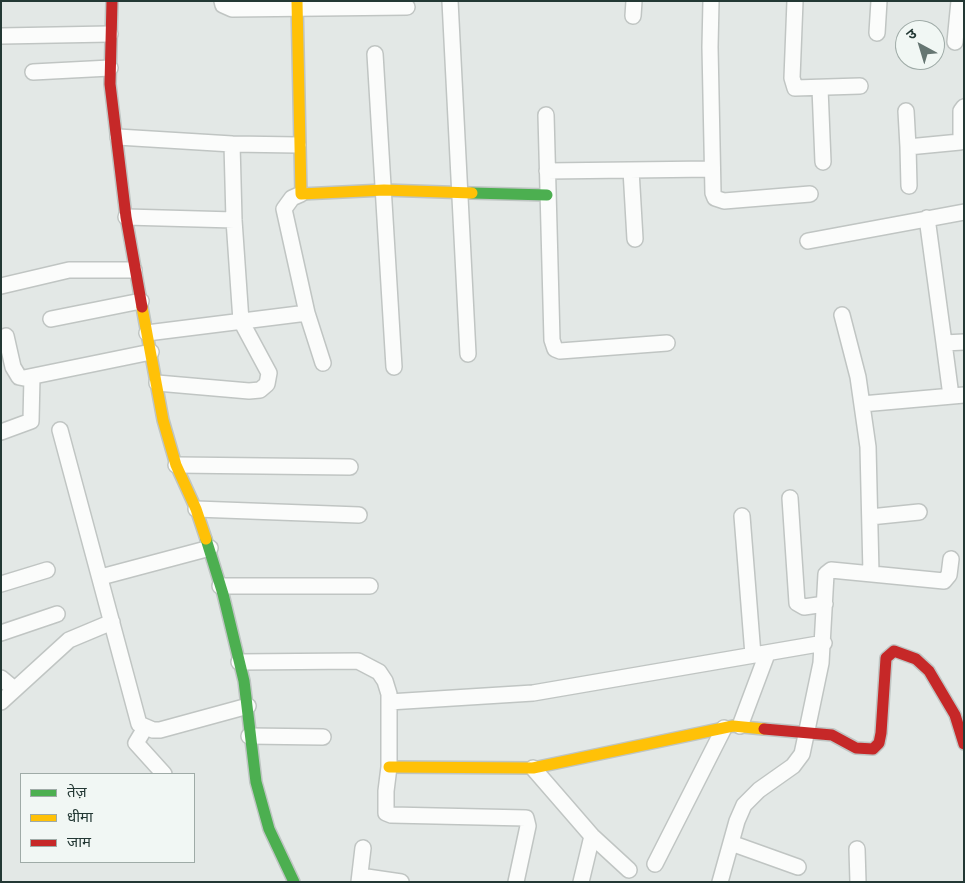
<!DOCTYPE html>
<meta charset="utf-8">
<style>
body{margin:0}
#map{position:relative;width:965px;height:883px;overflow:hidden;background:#e3e8e6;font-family:"Roboto Condensed","Noto Sans Devanagari",sans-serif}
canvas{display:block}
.frame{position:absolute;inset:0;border:2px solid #233834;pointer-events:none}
.legend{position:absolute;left:20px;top:773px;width:175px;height:90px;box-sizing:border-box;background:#f1f7f4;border:1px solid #9faba7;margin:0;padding:6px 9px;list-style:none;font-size:15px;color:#233834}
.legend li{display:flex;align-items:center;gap:10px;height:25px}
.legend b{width:25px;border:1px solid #9faba7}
.north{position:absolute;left:895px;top:20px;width:50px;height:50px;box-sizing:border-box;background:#f1f7f4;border:1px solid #9faba7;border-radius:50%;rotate:321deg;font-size:14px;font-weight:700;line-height:20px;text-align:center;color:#233834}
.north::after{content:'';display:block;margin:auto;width:18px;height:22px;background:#667672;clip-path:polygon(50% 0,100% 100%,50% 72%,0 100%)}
</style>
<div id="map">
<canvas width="965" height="883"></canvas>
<div class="frame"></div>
<ul class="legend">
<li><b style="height:6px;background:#4caf50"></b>तेज़</li>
<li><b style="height:6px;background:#ffc107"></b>धीमा</li>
<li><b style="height:6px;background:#c62828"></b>जाम</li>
</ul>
<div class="north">उ</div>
</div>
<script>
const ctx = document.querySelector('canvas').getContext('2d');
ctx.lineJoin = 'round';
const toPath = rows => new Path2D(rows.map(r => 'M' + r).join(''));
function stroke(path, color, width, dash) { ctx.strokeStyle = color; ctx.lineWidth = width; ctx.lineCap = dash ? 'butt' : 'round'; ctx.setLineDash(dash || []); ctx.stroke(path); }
const street = toPath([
 [222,1,223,5,232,9,407,7],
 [450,1,468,354],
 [711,1,710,47,713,193,715,198,724,201,810,194],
 [795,1,792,78,795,88,860,86],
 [633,16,634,1],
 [877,33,879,1],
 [1,36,110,34],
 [955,42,959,1],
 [375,54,394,367],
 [33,72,110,68],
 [820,88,823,162],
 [906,111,908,147],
 [546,115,552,340,555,349,560,351,667,343],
 [118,137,232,144],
 [631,170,635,239],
 [547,171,712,169],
 [909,186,908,147,960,142,961,139,961,111,964,107],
 [126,217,234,220],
 [927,218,944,343],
 [808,241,964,212],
 [1,286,69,270,134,270],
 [307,313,323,363],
 [842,315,858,377,868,447,871,573],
 [51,319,141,301],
 [147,333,307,313,284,209,292,198,301,194],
 [6,336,13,367,19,377,24,378,151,352],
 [157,383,249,391,260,390,267,384,269,373,241,321,234,220,232,144,298,145],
 [951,396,944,343,964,342],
 [862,404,964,395],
 [60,430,139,724,153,730,160,730,248,706],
 [1,432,31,421,32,377],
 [176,465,350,467],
 [790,498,797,603,804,607,825,604],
 [196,509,359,515],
 [742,516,753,655],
 [870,517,919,512],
 [101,577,210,548],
 [1,584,47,570],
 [220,586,370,586],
 [1,633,57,614],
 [239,662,358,661,379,672,385,681,389,694,389,767,386,791,386,813,391,815,526,818,528,826,516,882],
 [1,678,13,688],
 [1,702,69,640,112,622],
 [389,702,533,693,824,643],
 [740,726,767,654],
 [145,728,136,743,164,774],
 [249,736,323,737],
 [533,768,592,836,629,870],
 [731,843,798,867],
 [857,849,858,882],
 [655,864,724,728],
 [360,876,401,882],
 [359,882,363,848],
 [581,882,592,836],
 [720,882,737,821,744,805,759,790,793,766,802,754,821,663,826,574,831,570,944,581,949,575,951,559]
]);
const fast = toPath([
 [472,193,547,195],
 [206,539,223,594,244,681,256,782,269,829,294,882]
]);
const slow = toPath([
 [297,1,301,194,384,190,472,193],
 [142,307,163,420,176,465,196,509,206,539],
 [389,767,533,768,733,726,764,729]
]);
const jam = toPath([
 [112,1,110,84,126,217,142,307],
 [764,729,832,735,856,748,873,749,879,743,881,733,886,658,894,651,916,659,929,671,955,715,964,744]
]);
stroke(street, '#c0c5c3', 18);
stroke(fast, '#bfc5c3', 14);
stroke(slow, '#bfc5c3', 14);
stroke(jam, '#bfc5c3', 14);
stroke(street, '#fbfcfb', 15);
stroke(fast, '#4caf50', 11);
stroke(slow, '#ffc107', 11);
stroke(jam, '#c62828', 11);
</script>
